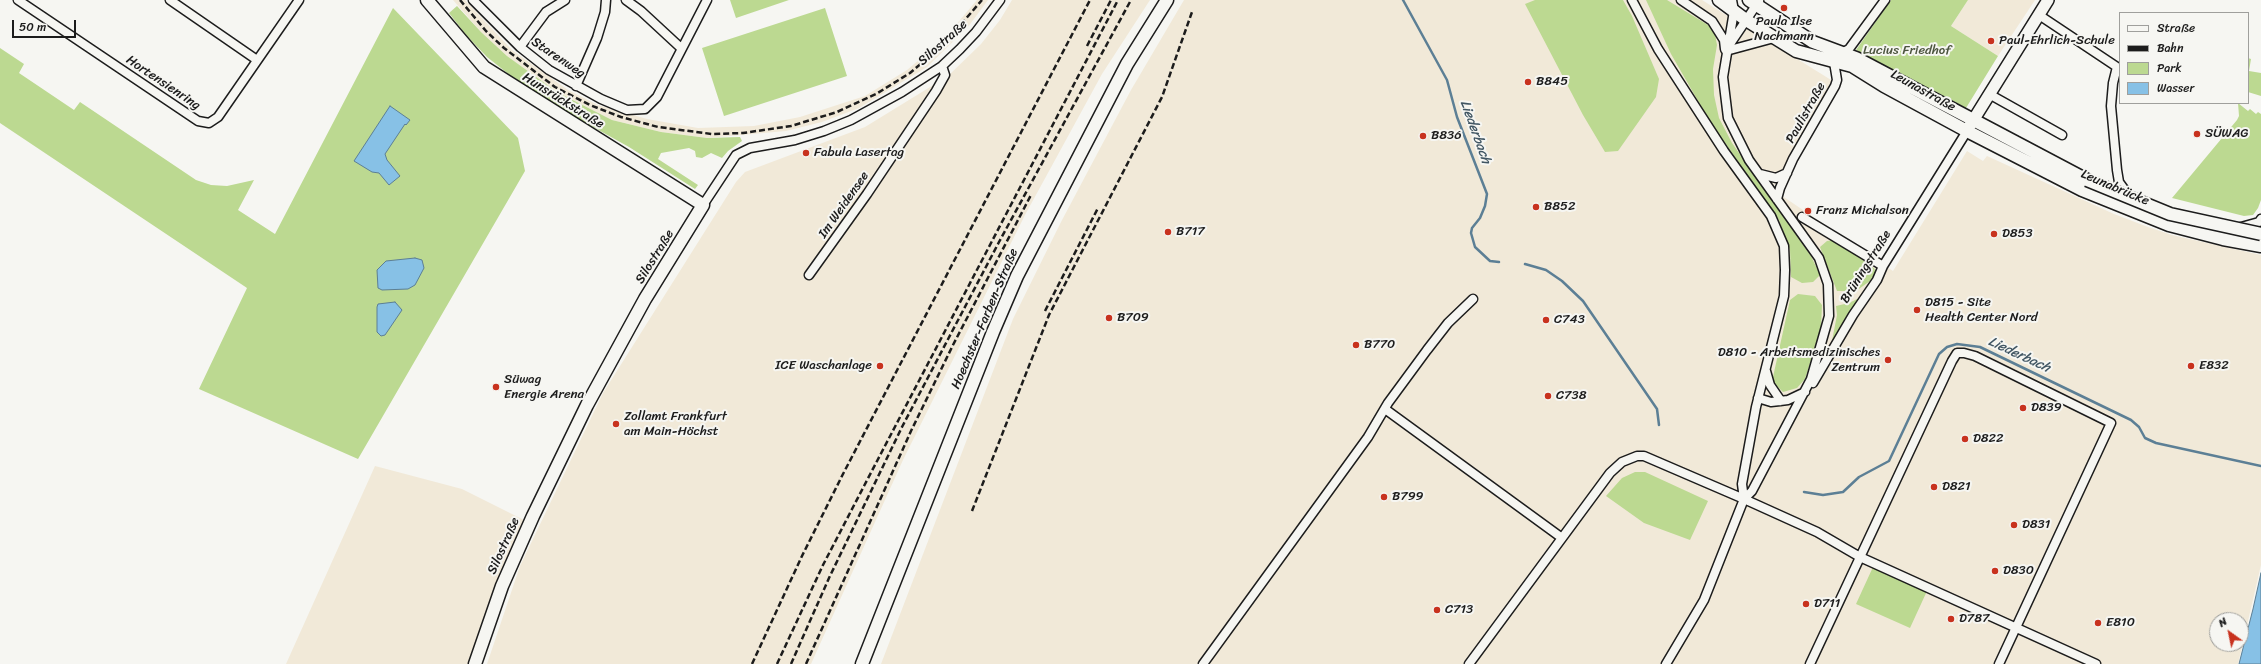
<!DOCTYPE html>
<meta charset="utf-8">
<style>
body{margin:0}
#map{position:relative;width:2261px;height:664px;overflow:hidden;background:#f6f6f2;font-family:Sriracha,sans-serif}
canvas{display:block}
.legend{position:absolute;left:2119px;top:12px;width:130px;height:92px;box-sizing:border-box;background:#f6f6f2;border:1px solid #9f9f9c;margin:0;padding:5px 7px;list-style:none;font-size:12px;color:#1c1c1c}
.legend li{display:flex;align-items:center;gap:8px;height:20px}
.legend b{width:20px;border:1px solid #9f9f9c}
.north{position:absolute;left:2209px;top:612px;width:40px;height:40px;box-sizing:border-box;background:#f6f6f2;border:1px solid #9f9f9c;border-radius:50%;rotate:327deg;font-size:11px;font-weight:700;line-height:16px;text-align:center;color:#1c1c1c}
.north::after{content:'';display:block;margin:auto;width:14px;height:18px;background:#c8321e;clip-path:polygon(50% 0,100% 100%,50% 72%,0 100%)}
.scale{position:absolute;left:12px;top:20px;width:64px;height:18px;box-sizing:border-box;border:2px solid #1c1c1c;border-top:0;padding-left:5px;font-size:12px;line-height:14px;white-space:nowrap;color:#1c1c1c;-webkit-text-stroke:3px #f6f6f2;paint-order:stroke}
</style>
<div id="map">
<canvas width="2261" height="664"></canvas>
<ul class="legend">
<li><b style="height:5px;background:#f6f6f2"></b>Straße</li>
<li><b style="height:5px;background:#1c1c1c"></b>Bahn</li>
<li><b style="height:11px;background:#bcd991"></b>Park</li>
<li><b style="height:11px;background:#87c1e6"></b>Wasser</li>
</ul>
<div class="north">N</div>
<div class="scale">50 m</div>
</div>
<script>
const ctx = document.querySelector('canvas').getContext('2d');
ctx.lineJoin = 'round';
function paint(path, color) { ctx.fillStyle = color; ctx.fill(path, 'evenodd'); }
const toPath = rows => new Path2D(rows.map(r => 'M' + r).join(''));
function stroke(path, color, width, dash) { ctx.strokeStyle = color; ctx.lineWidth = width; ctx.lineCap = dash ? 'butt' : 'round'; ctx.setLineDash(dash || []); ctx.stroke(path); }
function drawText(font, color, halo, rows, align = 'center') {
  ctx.font = font + ' Sriracha,sans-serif'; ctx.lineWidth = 4; ctx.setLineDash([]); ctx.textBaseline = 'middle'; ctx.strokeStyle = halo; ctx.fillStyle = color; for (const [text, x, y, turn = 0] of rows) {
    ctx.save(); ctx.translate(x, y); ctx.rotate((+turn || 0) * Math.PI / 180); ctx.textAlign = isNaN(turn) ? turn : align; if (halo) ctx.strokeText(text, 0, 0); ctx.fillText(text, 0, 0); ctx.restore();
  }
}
paint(toPath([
 [453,0,465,0,512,50,568,90,598,105,647,119,698,128,754,126,800,117,865,96,907,70,944,39,977,0,988,0,968,27,927,67,859,108,822,122,786,131,707,138,661,132,612,120,557,92,507,56,481,32],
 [1012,0,1150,0,1102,74,1025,215,903,460,811,664,487,664,520,566,603,393,736,182,745,172,865,127,948,76,981,44,1000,20],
 [1184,0,1702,0,1836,83,1772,189,1893,271,1967,151,1983,161,1987,156,2114,214,2148,227,2172,235,2261,255,2261,565,2238,664,881,664,1013,319,1061,222,1131,90],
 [2217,620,2241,620,2241,644,2217,644],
 [1968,0,2035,0,1998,56,1951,26],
 [375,466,462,489,526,521,469,664,286,664]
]), '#f1e9d8');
paint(toPath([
 [730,0,789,0,736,18],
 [1535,0,1623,0,1632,16,1659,79,1656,97,1618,151,1605,152,1583,115,1525,4],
 [1646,0,1667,0,1708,25,1715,34,1717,45,1713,69,1714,95,1719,118,1732,143,1811,256,1820,275,1813,282,1802,283,1791,277,1790,250,1779,220,1709,120,1671,54],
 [1891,0,1968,0,1951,26,1998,56,1966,108,1856,50],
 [457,6,481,32,507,56,557,92,612,120,661,132,707,138,740,137,742,141,728,151,722,158,711,153,702,158,696,157,695,151,689,148,661,153,658,159,698,185,695,189,629,147,550,103,511,76,487,57,466,35,449,13],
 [393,8,518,138,525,171,358,459,199,389,247,288,0,123,0,48,24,64,19,73,74,110,80,102,196,180,211,185,227,186,254,180,238,210,275,234],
 [825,8,847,76,724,116,702,48],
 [2248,58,2251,59,2249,71,2261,73,2261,96,2248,92],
 [2238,103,2248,111,2250,109,2256,114,2258,112,2261,114,2261,200,2258,208,2253,215,2244,216,2172,198,2237,120,2239,116],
 [1834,240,1874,268,1876,272,1870,281,1856,291,1837,291,1820,247,1827,241],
 [1798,294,1815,296,1822,305,1821,328,1805,379,1797,388,1783,392,1774,383,1773,377,1790,300],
 [1863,296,1831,346,1837,315,1836,306,1849,303],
 [1635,472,1645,472,1708,501,1690,540,1644,523,1606,496,1622,478],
 [1873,567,1927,591,1910,628,1856,604]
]), '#bcd991');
const water = toPath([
 [390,106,410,120,406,125,405,124,385,154,387,160,400,176,389,185,379,173,372,172,354,161,390,106],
 [415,258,422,260,424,268,415,285,408,289,382,290,378,288,377,270,386,261,415,258],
 [395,302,402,310,385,335,381,336,377,332,377,307,378,304,395,302],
 [2261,573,2261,664,2239,664,2253,609,2261,573]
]);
paint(water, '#87c1e6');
stroke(water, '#5c7f95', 1);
stroke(toPath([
 [1403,0,1447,80,1457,117,1487,194,1485,206,1480,218,1472,228,1471,233,1475,247,1490,261,1499,262],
 [1525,264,1546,270,1562,281,1583,301,1657,409,1659,425],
 [1804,492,1823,495,1843,492,1859,477,1889,461,1939,354,1947,347,1957,344,1980,347,2131,420,2139,427,2145,438,2156,443,2261,466]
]), '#5c7f95', 2.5);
const minor = toPath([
 [18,0,198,121,209,123,218,117,299,0],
 [170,0,257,60],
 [473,0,520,47,549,70,601,99,627,110,645,109,657,97,707,0],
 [626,0,641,11,681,48],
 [1632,0,1658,49,1724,151,1771,216,1784,246,1785,270,1784,296,1756,407,1742,484,1744,499],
 [1681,0,1712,21,1724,40,1725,49],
 [2039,15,2117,67,2113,83,2111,106,2117,170,2119,182,2130,197],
 [1730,44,1759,1],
 [520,47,546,12,565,0],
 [1726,51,1774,38],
 [1842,53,1849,49,1885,0],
 [576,86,597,38,605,12,606,0],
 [1989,94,2062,135],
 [1760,174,1776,178,1787,173],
 [1777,199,1780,188,1793,159,1835,86,1837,80,1834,62],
 [703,205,736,155,750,148,795,140,824,131,851,120,902,92,942,66,960,49,976,32,1000,0],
 [1802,217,1883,266],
 [2199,227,2223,232,2259,222,2261,219],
 [809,275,867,194,936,91,945,75,942,66],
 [1766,371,1770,385,1781,401],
 [1813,383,1853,315,1877,280,1883,266,1967,131],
 [1758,398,1771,402,1780,401,1788,400,1805,392],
 [1385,409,1562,538],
 [1203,664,1368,437,1388,403,1427,350,1448,323,1473,299],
 [1469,664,1610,473,1622,462,1637,456,1644,456,1744,499,1817,532,1860,557,2096,664],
 [1666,664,1704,600,1744,499,1752,491,1811,379,1829,316,1828,284,1819,258,1749,160,1728,118,1723,77,1734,11,1732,0],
 [1810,664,1952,361,1957,353,1964,353,1975,356,2111,423,1999,664]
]);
const tertiary = toPath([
 [1969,127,2048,0]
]);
const secondary = toPath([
 [427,0,484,67,703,205,645,299,587,405,533,516,502,586,475,664],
 [1719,0,1746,20,1796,51,1852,66,1884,86,1967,131,2082,190,2169,225,2223,239,2261,246],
 [1749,0,1813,42,1856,58,2087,180],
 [862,664,993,332,1017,276,1127,64,1167,0]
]);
stroke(minor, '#1c1c1c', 11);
stroke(tertiary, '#1c1c1c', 14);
stroke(secondary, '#1c1c1c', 15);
stroke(minor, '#f6f6f2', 8);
stroke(tertiary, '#f6f6f2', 11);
stroke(secondary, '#f6f6f2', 12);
stroke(toPath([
 [460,0,486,31,504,48,555,87,590,105,621,117,658,127,712,134,743,133,791,126,837,112,876,94,910,73,944,44,982,0],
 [1087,46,1111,0],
 [1045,311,1098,208],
 [972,511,1049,315,1162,97,1192,12],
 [752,664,802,556,843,474,1090,0],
 [777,664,823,565,864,486,1118,0],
 [791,664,829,578,902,427,999,242,1131,0],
 [806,664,911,431,953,345,1031,195]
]), '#1c1c1c', 2.5, [6, 3]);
const secondaryBridge = toPath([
 [2087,180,2170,214,2261,234]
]);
stroke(secondaryBridge, '#1c1c1c', 15, []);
stroke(secondaryBridge, '#f6f6f2', 12);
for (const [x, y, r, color] of [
 [1784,8,4,"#c8321e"],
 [1991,41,4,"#c8321e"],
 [1528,82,4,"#c8321e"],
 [2197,134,4,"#c8321e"],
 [1423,136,4,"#c8321e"],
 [806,153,4,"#c8321e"],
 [1536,207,4,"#c8321e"],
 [1808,211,4,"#c8321e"],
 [1168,232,4,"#c8321e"],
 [1994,234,4,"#c8321e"],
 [1917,310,4,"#c8321e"],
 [1109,318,4,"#c8321e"],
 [1546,320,4,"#c8321e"],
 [1356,345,4,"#c8321e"],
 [1888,360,4,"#c8321e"],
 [880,366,4,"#c8321e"],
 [2191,366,4,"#c8321e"],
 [496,387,4,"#c8321e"],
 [1548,396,4,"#c8321e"],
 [2023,408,4,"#c8321e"],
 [616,424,4,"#c8321e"],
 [1965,439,4,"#c8321e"],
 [1934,487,4,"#c8321e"],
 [1384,497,4,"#c8321e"],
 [2014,525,4,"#c8321e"],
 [1995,571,4,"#c8321e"],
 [1806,604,4,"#c8321e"],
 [1437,610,4,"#c8321e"],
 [1951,619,4,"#c8321e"],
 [2098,623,4,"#c8321e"]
]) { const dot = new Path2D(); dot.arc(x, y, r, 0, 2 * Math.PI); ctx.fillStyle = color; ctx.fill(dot); stroke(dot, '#f6f6f2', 1.5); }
drawText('13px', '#1c1c1c', '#f6f6f2', [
 ["Paula Ilse",1784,22,"center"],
 ["Nachmann",1784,37,"center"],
 ["Paul-Ehrlich-Schule",1999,41],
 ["B845",1536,82],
 ["SÜWAG",2205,134],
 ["B836",1431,136],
 ["Fabula Lasertag",814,153],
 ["B852",1544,207],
 ["Franz Michalson",1816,211],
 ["B717",1176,232],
 ["D853",2002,234],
 ["D815 - Site",1925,303],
 ["Health Center Nord",1925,318],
 ["B709",1117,318],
 ["C743",1554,320],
 ["B770",1364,345],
 ["D810 - Arbeitsmedizinisches",1880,353,"right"],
 ["Zentrum",1880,368,"right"],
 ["ICE Waschanlage",872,366,"right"],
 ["E832",2199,366],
 ["Süwag",504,380],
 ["Energie Arena",504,395],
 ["C738",1556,396],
 ["D839",2031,408],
 ["Zollamt Frankfurt",624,417],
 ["am Main-Höchst",624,432],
 ["D822",1973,439],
 ["D821",1942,487],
 ["B799",1392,497],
 ["D831",2022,525],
 ["D830",2003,571],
 ["D711",1814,604],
 ["C713",1445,610],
 ["D787",1959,619],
 ["E810",2106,623]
], 'left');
drawText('13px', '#1c1c1c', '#f6f6f2', [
 ["Silostraße",943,43,-42],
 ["Starenweg",558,58,34],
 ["Hortensienring",163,83,34],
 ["Leunastraße",1923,91,29],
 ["Hunsrückstraße",563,101,32],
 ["Paulistraße",1806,113,-61],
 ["Leunabrücke",2115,188,23],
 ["Im Weidensee",844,205,-55],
 ["Silostraße",655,257,-58],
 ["Brüningstraße",1866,267,-58],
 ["Hoechster-Farben-Straße",985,319,-67],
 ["Silostraße",504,546,-66]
]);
drawText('13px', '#4c553f', '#f6f6f2', [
 ["Lucius Friedhof",1907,51]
]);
drawText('italic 14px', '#415663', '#f6f6f2', [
 ["Liederbach",1475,132,70],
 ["Liederbach",2019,355,25]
]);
</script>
